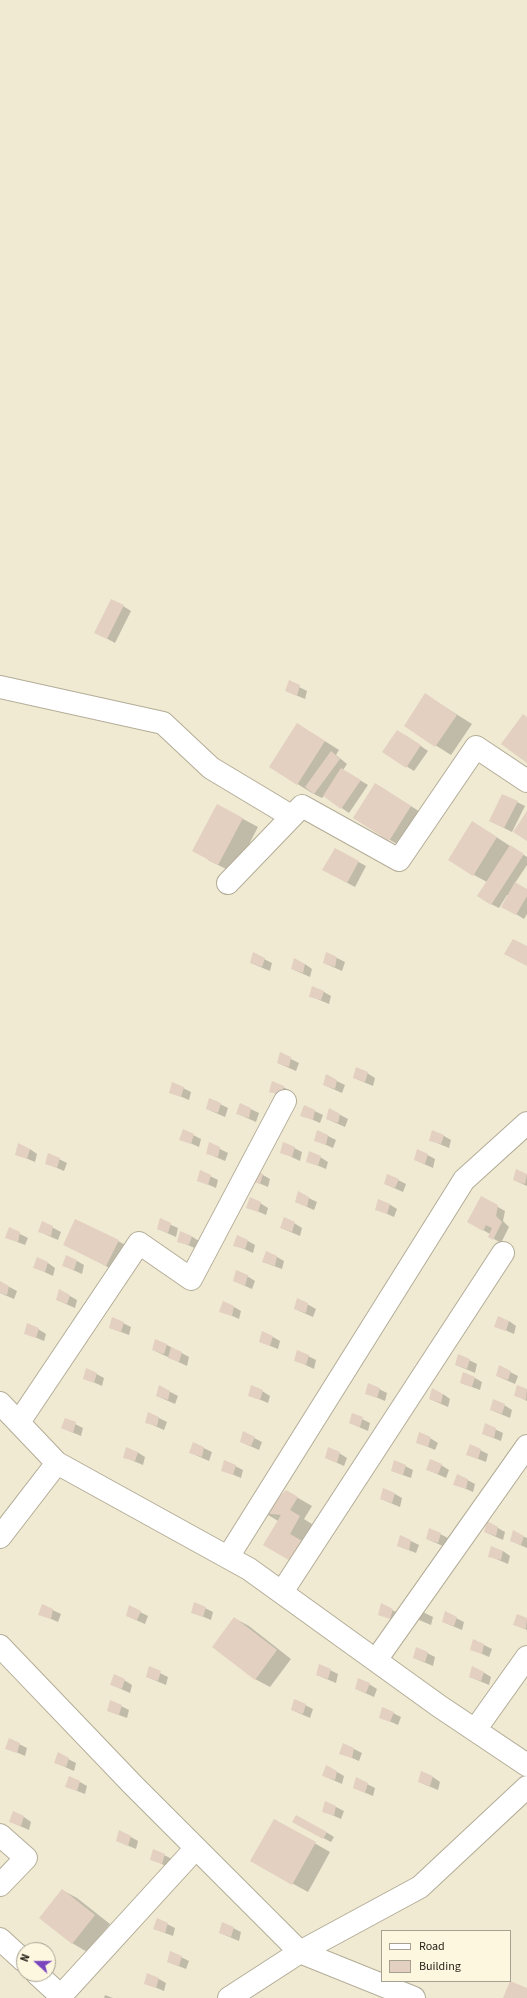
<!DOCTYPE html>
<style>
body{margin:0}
#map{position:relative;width:527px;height:1998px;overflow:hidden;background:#f0ead3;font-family:"Source Sans 3",sans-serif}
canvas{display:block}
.legend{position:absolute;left:381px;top:1930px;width:130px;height:52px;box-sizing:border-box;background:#fef7e0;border:1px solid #a5a08f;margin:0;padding:5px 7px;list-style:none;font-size:12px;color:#201d15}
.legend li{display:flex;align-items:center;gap:8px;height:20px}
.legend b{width:20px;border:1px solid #a5a08f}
.north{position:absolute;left:16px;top:1942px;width:40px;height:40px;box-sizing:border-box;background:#fef7e0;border:1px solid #a5a08f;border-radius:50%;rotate:291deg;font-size:11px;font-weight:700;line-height:16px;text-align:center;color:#201d15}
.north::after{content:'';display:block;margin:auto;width:14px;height:18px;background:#7a46be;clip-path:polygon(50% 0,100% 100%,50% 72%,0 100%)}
</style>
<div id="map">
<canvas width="527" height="1998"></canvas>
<ul class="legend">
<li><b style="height:5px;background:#fff"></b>Road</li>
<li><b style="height:11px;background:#e3d0c0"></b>Building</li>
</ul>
<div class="north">N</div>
</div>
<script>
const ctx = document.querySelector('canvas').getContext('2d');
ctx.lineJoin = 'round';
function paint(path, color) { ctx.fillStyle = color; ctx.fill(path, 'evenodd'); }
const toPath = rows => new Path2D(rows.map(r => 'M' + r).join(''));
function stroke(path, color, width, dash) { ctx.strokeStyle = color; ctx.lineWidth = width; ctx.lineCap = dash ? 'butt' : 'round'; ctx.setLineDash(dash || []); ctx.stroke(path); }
paint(toPath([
 [123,606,131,611,115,643,102,636],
 [289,682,307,691,305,699,286,691],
 [426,695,472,724,451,755,405,726],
 [312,733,339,750,336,755,347,764,343,770,368,785,349,813,324,796,322,798,312,793,270,767],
 [405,735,428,751,414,771,384,752],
 [376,784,425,815,404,848,390,840],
 [517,802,525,806,512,832,490,821],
 [217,805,258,827,234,873,208,860],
 [487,831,527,857,527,865,515,883,527,891,527,914,524,919,503,906,509,896,507,895,499,908,491,904,487,882,474,875],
 [335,849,366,866,355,887,331,874],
 [327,953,345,962,342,971,324,963],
 [264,959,272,963,270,971,251,963],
 [305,964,312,969,310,977,292,969],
 [324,992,331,996,329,1004,310,996],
 [281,1054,299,1063,296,1071,278,1063],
 [367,1073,375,1078,373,1086,354,1078],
 [326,1076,345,1085,342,1093,324,1085],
 [283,1087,291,1091,289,1099,270,1091],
 [183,1088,191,1092,189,1100,170,1092],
 [220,1104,228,1108,225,1117,207,1109],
 [240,1104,259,1113,256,1122,238,1114],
 [304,1106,323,1115,320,1123,302,1115],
 [329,1109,348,1119,345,1127,327,1119],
 [318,1131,336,1140,333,1148,315,1140],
 [193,1135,201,1139,199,1147,181,1139],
 [444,1136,451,1140,449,1148,430,1140],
 [284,1143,302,1152,300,1161,281,1152],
 [210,1144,228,1153,225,1161,207,1153],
 [30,1149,37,1154,35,1162,16,1154],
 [418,1150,435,1159,433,1168,415,1160],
 [320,1157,328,1162,326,1169,307,1161],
 [59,1159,67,1163,64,1171,46,1163],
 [517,1171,527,1175,527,1186,514,1180],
 [263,1175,270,1179,268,1187,249,1179],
 [210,1176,218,1180,216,1188,198,1180],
 [398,1180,406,1184,403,1192,385,1184],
 [298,1193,317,1202,314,1210,296,1202],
 [482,1198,505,1211,503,1221,509,1227,501,1243,489,1236,490,1234,469,1222],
 [260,1203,268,1208,266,1215,248,1207],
 [389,1204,397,1209,394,1217,376,1209],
 [160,1220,178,1228,176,1237,158,1229],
 [42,1222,61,1232,58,1240,40,1232],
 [294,1223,302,1228,300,1236,281,1228],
 [10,1229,28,1238,25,1245,7,1238],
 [191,1236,199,1241,197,1249,178,1241],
 [118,1241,133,1249,121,1274,64,1244],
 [248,1241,255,1245,253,1253,235,1245],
 [277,1257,284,1261,282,1269,263,1262],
 [77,1261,84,1265,82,1274,64,1266],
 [48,1263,55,1268,53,1276,34,1267],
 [247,1276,255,1281,252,1289,234,1281],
 [0,1282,17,1291,14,1299,0,1293],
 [70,1296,77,1300,75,1308,57,1300],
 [298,1299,316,1309,313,1317,295,1309],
 [234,1307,241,1311,239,1319,221,1311],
 [113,1318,131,1327,129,1335,110,1328],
 [509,1321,516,1326,514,1334,496,1326],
 [38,1329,46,1334,44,1341,25,1333],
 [273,1337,280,1341,278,1349,260,1342],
 [167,1345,189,1357,187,1366,153,1350],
 [298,1351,316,1360,314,1369,295,1360],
 [469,1360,477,1364,475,1373,456,1365],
 [87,1369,104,1378,102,1386,84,1378],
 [510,1372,518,1376,515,1384,497,1376],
 [475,1378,482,1382,480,1390,461,1383],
 [159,1386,178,1396,175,1404,157,1396],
 [518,1386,527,1390,527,1401,515,1395],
 [379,1389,387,1393,385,1401,366,1393],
 [262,1391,270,1396,268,1403,249,1395],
 [443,1394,450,1399,448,1407,430,1399],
 [504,1405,512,1410,510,1418,491,1410],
 [149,1413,167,1422,164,1430,146,1422],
 [352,1414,370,1423,368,1431,350,1423],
 [65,1419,83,1428,81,1436,62,1428],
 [486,1425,503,1433,501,1441,483,1434],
 [254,1438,262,1442,259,1450,241,1442],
 [430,1438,438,1443,435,1450,417,1442],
 [193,1443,212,1452,209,1461,191,1453],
 [480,1450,488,1454,486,1462,468,1455],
 [137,1452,145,1457,143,1465,124,1457],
 [339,1453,347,1458,344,1466,326,1458],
 [441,1465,449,1470,446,1478,428,1470],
 [235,1466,243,1470,241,1478,222,1470],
 [405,1466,413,1470,411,1478,392,1471],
 [458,1475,475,1484,473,1492,455,1484],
 [286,1491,312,1506,304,1519,315,1526,307,1570,278,1521,265,1513],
 [395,1494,402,1498,400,1507,381,1499],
 [498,1528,505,1532,503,1540,485,1532],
 [513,1532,527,1538,527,1548,511,1541],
 [440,1534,448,1538,445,1547,427,1539],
 [401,1536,419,1545,416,1553,398,1546],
 [503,1551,510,1556,508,1564,489,1556],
 [42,1605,61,1614,58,1622,40,1614],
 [205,1608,213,1612,211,1620,192,1612],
 [415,1608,433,1617,431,1625,412,1617],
 [392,1610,400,1614,398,1622,379,1614],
 [140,1612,148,1616,145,1624,127,1616],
 [517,1615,527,1620,527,1630,515,1625],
 [234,1618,249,1626,291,1659,270,1687,255,1679],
 [456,1618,464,1622,462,1630,443,1622],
 [474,1640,492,1649,489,1657,471,1649],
 [427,1653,435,1657,433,1666,414,1658],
 [320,1665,338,1674,336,1683,317,1675],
 [150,1668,168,1677,166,1685,147,1677],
 [483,1672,491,1677,489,1685,470,1677],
 [124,1680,132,1685,130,1693,112,1685],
 [369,1684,377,1689,374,1697,356,1689],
 [111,1701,129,1710,127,1718,108,1711],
 [305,1705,313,1709,310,1718,292,1710],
 [393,1713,401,1717,398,1725,380,1717],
 [9,1739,27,1748,25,1756,7,1748],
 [344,1744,362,1753,359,1761,341,1753],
 [68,1759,76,1763,74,1771,56,1763],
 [337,1772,344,1776,342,1784,324,1776],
 [433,1777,440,1782,438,1790,419,1782],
 [80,1782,87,1786,85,1794,67,1787],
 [367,1784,375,1788,373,1796,354,1788],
 [326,1802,344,1811,341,1819,323,1811],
 [24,1817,31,1822,29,1830,11,1822],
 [274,1820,330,1852,308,1892,266,1869],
 [293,1822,326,1832,334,1837,331,1842],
 [131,1837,138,1841,136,1849,117,1841],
 [164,1855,172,1859,170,1868,151,1859],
 [62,1890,77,1898,110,1924,87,1952,72,1943],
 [167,1924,175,1928,173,1936,154,1929],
 [233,1928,241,1932,239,1941,220,1933],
 [181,1957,189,1961,186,1969,168,1962],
 [159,1979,166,1983,164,1991,145,1983],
 [105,1995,113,1998,104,1998]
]), '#0003');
paint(toPath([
 [111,599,124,605,107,639,94,633],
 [289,680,300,685,297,696,285,691],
 [425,693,457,715,435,747,404,726],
 [523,714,527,717,527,763,501,744],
 [297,723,325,741,297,785,269,767],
 [397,730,421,745,406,768,382,752],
 [331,751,340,759,314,794,305,787],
 [341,768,361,780,341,809,323,796],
 [375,783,411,806,389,841,353,818],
 [502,794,518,801,504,828,489,821],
 [217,804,243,818,218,865,192,851],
 [527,811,527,841,513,832],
 [472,821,497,837,473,876,448,860],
 [510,845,524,854,491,905,477,896],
 [335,848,359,861,347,883,322,870],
 [515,882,527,889,527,896,516,915,501,907],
 [513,939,527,946,527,966,504,954],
 [253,952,265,958,262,967,250,963],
 [326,952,337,957,335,967,323,963],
 [294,958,305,964,303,973,291,969],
 [312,986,324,991,321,1000,309,997],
 [280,1052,291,1057,289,1067,277,1063],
 [356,1067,368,1072,365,1082,353,1078],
 [326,1074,337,1080,335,1089,323,1085],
 [272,1081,284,1086,281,1095,269,1092],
 [172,1082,184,1087,181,1097,169,1093],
 [209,1098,221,1103,218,1113,206,1109],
 [240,1103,251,1108,249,1118,236,1114],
 [304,1105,315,1110,313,1120,300,1116],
 [329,1108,340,1114,338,1123,326,1119],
 [183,1129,194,1134,191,1144,179,1140],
 [317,1130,328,1135,326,1145,314,1141],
 [432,1130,444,1135,441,1144,429,1141],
 [209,1142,220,1147,218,1157,206,1154],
 [283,1142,295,1147,292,1157,280,1153],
 [18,1143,30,1149,27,1159,15,1155],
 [417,1149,428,1154,425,1164,414,1160],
 [309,1151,321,1156,318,1166,306,1162],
 [48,1153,60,1158,57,1168,45,1164],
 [252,1168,263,1174,260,1184,248,1180],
 [516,1169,527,1174,525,1184,513,1180],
 [200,1170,211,1175,208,1185,197,1181],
 [387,1174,399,1179,395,1188,384,1184],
 [298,1191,309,1197,307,1207,295,1202],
 [481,1196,498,1205,496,1216,502,1222,493,1240,488,1237,492,1228,486,1225,483,1231,467,1222],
 [250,1197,261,1202,258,1212,246,1208],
 [378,1199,390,1204,387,1214,375,1210],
 [284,1217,295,1222,292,1232,280,1228],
 [160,1218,171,1223,168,1233,157,1229],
 [75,1219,119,1240,106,1266,63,1245],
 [42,1221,53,1226,51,1236,38,1232],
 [9,1227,20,1232,18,1242,5,1238],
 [180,1231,192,1236,189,1245,177,1242],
 [237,1235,248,1240,245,1249,233,1246],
 [266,1251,277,1256,275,1266,262,1262],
 [66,1255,77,1260,74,1270,62,1266],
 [37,1257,48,1262,45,1272,33,1268],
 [236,1270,248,1275,245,1286,233,1281],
 [0,1281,9,1286,7,1295,0,1293],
 [59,1289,70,1295,67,1304,56,1300],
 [297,1298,308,1303,306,1313,294,1309],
 [223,1301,234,1306,232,1316,219,1312],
 [498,1316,509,1321,506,1331,494,1327],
 [112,1317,124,1322,121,1332,109,1328],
 [27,1323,39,1328,36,1338,24,1334],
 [262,1331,273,1336,270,1346,259,1342],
 [155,1339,167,1344,164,1354,152,1350],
 [171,1347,182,1352,179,1362,168,1358],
 [297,1350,309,1355,306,1365,294,1361],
 [458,1354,470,1359,467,1369,455,1365],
 [499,1365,511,1371,508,1380,496,1376],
 [86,1368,97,1373,94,1383,83,1379],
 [463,1372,475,1377,472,1387,460,1383],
 [368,1383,380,1388,377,1398,365,1394],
 [159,1385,170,1391,168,1400,156,1396],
 [251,1385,263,1390,260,1400,248,1396],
 [517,1385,527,1389,526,1400,514,1396],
 [432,1388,443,1394,441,1403,429,1399],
 [493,1399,505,1404,502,1414,490,1410],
 [148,1412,159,1417,157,1426,145,1423],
 [352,1413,363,1417,360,1427,349,1423],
 [65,1418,76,1422,73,1433,61,1428],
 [485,1423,496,1428,494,1438,482,1434],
 [243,1431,255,1437,251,1446,240,1442],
 [419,1432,431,1437,428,1447,416,1443],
 [193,1442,204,1447,202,1457,189,1453],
 [470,1444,481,1449,478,1459,466,1455],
 [126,1447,138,1452,135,1461,123,1458],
 [328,1447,340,1452,337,1463,325,1458],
 [430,1459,442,1464,438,1474,426,1470],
 [224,1460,236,1465,233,1475,221,1471],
 [394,1460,406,1465,403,1475,391,1471],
 [457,1474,468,1479,466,1489,453,1485],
 [383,1488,395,1493,392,1503,380,1499],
 [286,1490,298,1497,290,1510,300,1516,290,1534,304,1542,292,1562,263,1545,281,1515,264,1513],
 [487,1521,498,1527,496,1536,484,1532],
 [429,1528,441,1533,438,1543,426,1539],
 [513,1530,524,1536,521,1545,510,1541],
 [400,1535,411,1540,409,1550,397,1546],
 [491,1546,503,1551,501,1560,488,1557],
 [194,1602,206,1607,203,1617,191,1613],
 [381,1603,393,1609,390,1619,378,1615],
 [42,1604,53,1609,51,1619,38,1615],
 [129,1605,141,1611,137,1620,126,1616],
 [445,1611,457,1617,454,1626,442,1622],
 [517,1614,527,1618,526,1629,513,1625],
 [234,1617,277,1650,255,1680,212,1647],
 [473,1639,484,1644,482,1654,470,1650],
 [416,1647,428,1652,425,1662,413,1658],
 [319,1664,331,1669,328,1679,316,1675],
 [149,1666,161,1671,158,1681,146,1677],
 [472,1666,484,1672,481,1681,469,1677],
 [114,1674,125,1679,122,1689,110,1685],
 [358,1678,370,1683,366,1693,355,1689],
 [294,1699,306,1704,303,1714,291,1710],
 [110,1700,122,1705,119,1715,107,1711],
 [382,1707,394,1712,390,1722,379,1718],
 [9,1738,20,1743,17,1753,5,1749],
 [343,1743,354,1748,352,1758,339,1754],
 [58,1752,69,1758,66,1767,54,1763],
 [326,1765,337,1771,335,1780,322,1776],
 [421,1771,433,1776,430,1786,418,1782],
 [69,1776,80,1781,77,1791,65,1787],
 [356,1777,368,1783,365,1793,353,1788],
 [325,1801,336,1806,334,1816,322,1812],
 [13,1811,24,1816,21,1826,9,1822],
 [296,1815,327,1832,323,1839,292,1822],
 [274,1819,316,1842,292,1885,250,1861],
 [119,1830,131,1836,128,1846,116,1841],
 [153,1849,165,1854,162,1864,150,1860],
 [62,1889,95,1915,72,1944,39,1918],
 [157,1918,168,1923,165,1933,153,1929],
 [222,1922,234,1927,231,1937,219,1933],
 [170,1951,182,1956,179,1966,167,1962],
 [147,1973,159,1978,156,1988,144,1984],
 [510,1981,527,1988,527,1998,503,1998]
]), '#e3d0c0');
const street = toPath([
 [0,687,163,723,211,768,291,816],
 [228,883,302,806,399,860,476,747,527,781],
 [0,1403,57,1463,249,1569,439,1706,527,1765],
 [19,1422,139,1243,191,1279,285,1101],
 [0,1537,57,1463],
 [228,1557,464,1180,527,1123],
 [282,1592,503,1253],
 [0,1646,133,1785,300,1952,420,1887,527,1787],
 [376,1660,527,1446],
 [475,1730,527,1657],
 [0,1835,26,1858,0,1885],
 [0,1939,24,1961],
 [37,1974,61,1996],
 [59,1998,196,1848],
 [229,1998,300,1952,414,1998]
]);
stroke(street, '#b3ac97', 24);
stroke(street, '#fff', 22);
</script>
